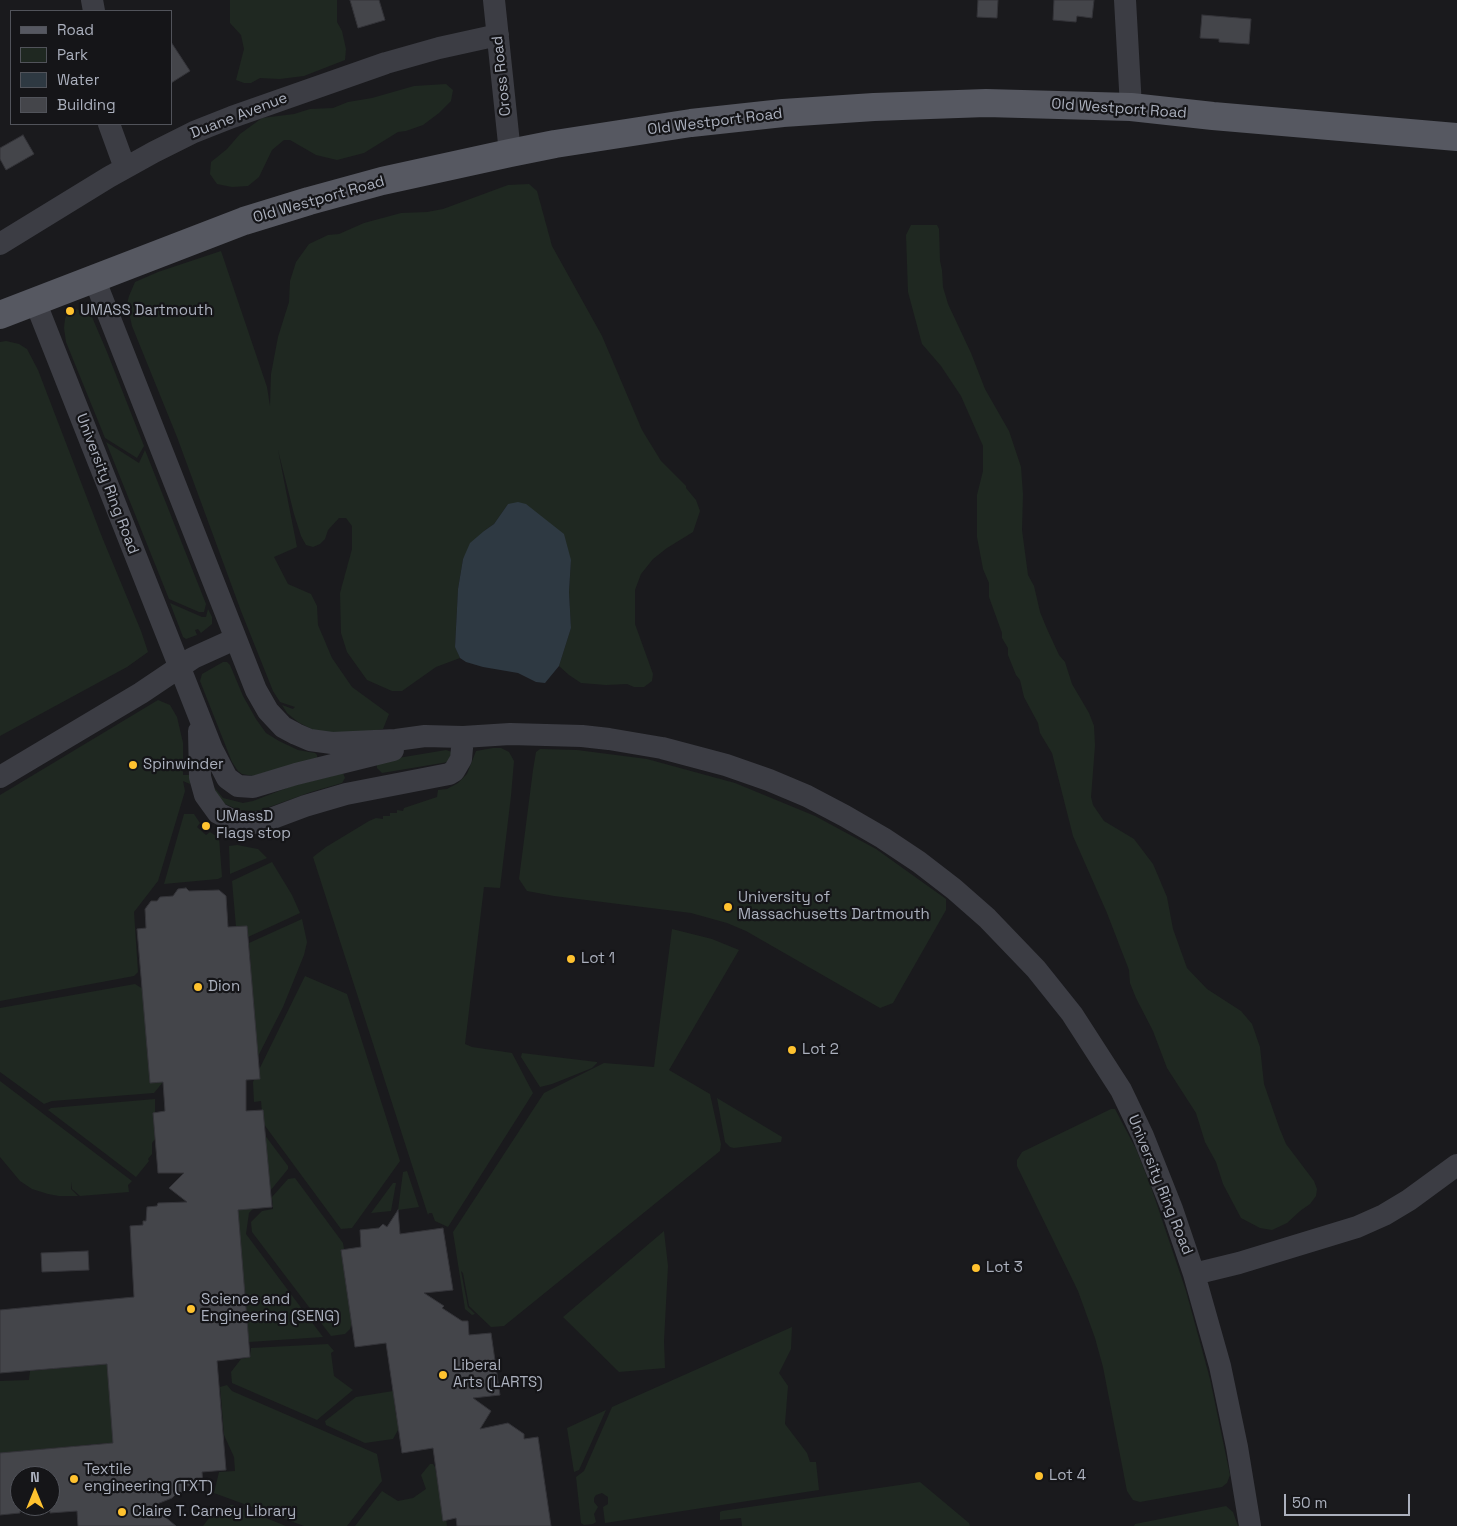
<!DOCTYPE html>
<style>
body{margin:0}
#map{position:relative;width:1457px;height:1526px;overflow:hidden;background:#1a1a1d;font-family:"Space Grotesk",sans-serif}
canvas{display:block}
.legend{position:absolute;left:10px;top:10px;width:162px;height:115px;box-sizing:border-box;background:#151518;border:1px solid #51535a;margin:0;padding:6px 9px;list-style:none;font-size:15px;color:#abb0bd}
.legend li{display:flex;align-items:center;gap:10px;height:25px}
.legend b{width:25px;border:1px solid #51535a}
.north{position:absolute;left:10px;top:1466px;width:50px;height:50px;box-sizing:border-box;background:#151518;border:1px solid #51535a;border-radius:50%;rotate:0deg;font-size:14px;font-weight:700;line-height:20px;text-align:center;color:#abb0bd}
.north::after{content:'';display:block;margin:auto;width:18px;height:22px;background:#ffc22f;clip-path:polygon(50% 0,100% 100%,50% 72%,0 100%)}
.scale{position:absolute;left:1284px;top:1494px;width:126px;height:22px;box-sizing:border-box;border:2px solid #abb0bd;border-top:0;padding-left:6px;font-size:15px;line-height:18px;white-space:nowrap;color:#abb0bd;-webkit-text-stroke:4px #151518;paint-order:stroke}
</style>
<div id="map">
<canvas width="1457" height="1526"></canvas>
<ul class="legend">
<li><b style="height:6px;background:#565861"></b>Road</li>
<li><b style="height:14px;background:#1f2821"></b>Park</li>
<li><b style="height:14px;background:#2e3942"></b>Water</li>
<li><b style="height:14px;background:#44454a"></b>Building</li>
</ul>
<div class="north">N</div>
<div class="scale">50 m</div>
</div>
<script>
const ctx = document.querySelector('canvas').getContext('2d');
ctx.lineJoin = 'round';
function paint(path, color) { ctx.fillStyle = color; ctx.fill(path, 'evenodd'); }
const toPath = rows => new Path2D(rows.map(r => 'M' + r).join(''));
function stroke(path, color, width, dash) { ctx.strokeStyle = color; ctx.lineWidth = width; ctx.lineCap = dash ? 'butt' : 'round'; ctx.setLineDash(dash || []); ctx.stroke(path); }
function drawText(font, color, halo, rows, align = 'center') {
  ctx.font = font + ' "Space Grotesk",sans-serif'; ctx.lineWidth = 4.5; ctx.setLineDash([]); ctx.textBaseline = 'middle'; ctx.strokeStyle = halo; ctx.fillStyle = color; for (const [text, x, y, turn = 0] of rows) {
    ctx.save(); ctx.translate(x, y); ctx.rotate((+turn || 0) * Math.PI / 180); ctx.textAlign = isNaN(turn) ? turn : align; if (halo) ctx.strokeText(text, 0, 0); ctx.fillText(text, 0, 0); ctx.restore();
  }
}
paint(toPath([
 [230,0,337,0,337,22,342,31,346,49,345,60,304,76,280,79,260,78,251,83,244,83,236,80,244,49,241,35,230,23],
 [446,84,453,90,451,101,439,113,423,125,406,131,398,132,364,153,337,160,316,155,290,140,284,140,272,150,259,177,248,186,232,187,217,184,210,174,211,162,227,149,240,134,262,118,294,114,310,109,333,108,348,102,372,98,414,86],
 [529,184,537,191,552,246,602,336,642,430,661,461,686,486,686,488,696,500,700,511,693,532,667,548,653,559,641,574,635,590,635,624,653,674,652,681,644,687,634,687,627,684,606,685,581,683,569,675,559,666,571,628,569,592,571,560,508,504,494,524,484,531,463,559,458,589,455,646,460,658,436,667,402,691,392,691,367,680,347,652,341,633,340,593,352,549,352,526,346,518,339,518,328,530,325,539,320,544,313,547,306,545,301,536,294,514,278,450,297,547,274,557,288,584,311,594,317,606,318,625,332,658,352,687,389,714,383,729,349,734,315,731,298,722,287,713,282,705,293,709,295,707,280,702,273,691,241,611,177,437,132,326,127,304,129,296,135,282,158,272,221,251,267,387,270,406,271,374,278,337,289,302,290,281,296,262,309,244,328,235,339,234,364,223,401,213,427,212,443,209,508,185],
 [911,225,937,225,939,229,940,261,942,270,943,287,948,304,971,353,985,389,1009,431,1021,467,1023,494,1022,530,1028,575,1034,586,1040,612,1047,629,1059,655,1065,662,1072,684,1089,713,1094,726,1095,745,1091,797,1093,805,1104,821,1134,839,1153,864,1167,897,1173,929,1187,968,1207,989,1241,1011,1252,1024,1260,1047,1264,1084,1279,1127,1286,1144,1314,1181,1317,1189,1316,1196,1310,1204,1300,1211,1287,1223,1272,1230,1260,1228,1241,1218,1223,1184,1216,1162,1205,1142,1196,1113,1167,1068,1153,1031,1136,998,1130,983,1129,970,1107,913,1073,836,1052,753,1040,733,1038,723,1024,697,1020,680,1016,675,1008,655,1008,648,1002,638,1002,633,989,597,989,583,983,569,977,537,977,495,983,471,983,446,961,396,941,366,922,344,908,292,906,235],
 [74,309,84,311,92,317,107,352,144,446,137,458,105,438,66,342,64,328,65,319,68,312],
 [6,341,19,344,27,349,38,370,102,537,141,631,148,652,127,667,0,736,0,342],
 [106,442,139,463,145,450,206,604,204,612,199,612,169,599],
 [170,603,202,617,206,617,208,609,212,617,212,624,201,633,198,629,195,630,197,635,186,639,183,637],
 [223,662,227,662,230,665,243,696,256,719,266,733,279,741,298,750,315,753,317,755,317,758,253,776,242,774,238,771,232,762,200,681,202,674],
 [158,700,170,705,177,717,183,743,183,775,190,775,190,784,183,781,185,791,158,881,134,912,138,972,134,976,0,1001,0,795],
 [493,748,501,748,509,752,514,761,511,796,500,888,484,887,465,1044,472,1047,512,1053,533,1093,448,1227,435,1221,432,1213,429,1213,428,1215,313,857,326,847,369,821,376,818,383,819,383,816,390,816,390,813,397,813,397,810,403,811,404,808,437,797,438,790,447,789,458,783,467,774,476,751],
 [540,749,577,750,647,759,735,783,815,816,876,849,946,899,946,910,893,1003,880,1008,746,931,727,923,691,913,554,896,527,891,519,879,533,770,536,752],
 [446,750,452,752,448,762,382,773,377,768,377,764,380,761],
 [343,773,345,778,342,783,311,792,261,810,253,811,239,810,223,803,209,781,223,798,243,803,253,801,292,786],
 [184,814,194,814,200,823,197,827,206,835,210,832,219,838,222,877,218,879,164,884],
 [237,845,258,849,267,858,230,874,229,846],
 [272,862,292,895,300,913,248,937,247,926,236,927,232,881],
 [302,919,307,942,304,955,283,1007,246,1080,236,970,251,968,249,943],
 [672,929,712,939,739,950,669,1070,710,1094,721,1144,720,1151,504,1326,491,1327,469,1306,463,1273,461,1271,468,1307,475,1314,472,1315,465,1309,453,1232,544,1093,604,1063,654,1067],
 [305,976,347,994,400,1161,352,1228,341,1229,263,1123,261,1101,254,1102,253,1082],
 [135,984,143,989,150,1083,163,1082,154,1093,52,1101,44,1104,0,1072,0,1008],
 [522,1053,597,1062,597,1063,592,1068,552,1084,540,1087,521,1057],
 [0,1081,132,1181,128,1185,129,1192,80,1196,72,1189,71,1182,71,1189,78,1196,59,1196,48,1194,32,1189,20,1181,0,1157],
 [717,1098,782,1137,781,1142,734,1148,730,1147,725,1142],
 [155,1099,155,1113,153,1113,155,1139,152,1143,152,1154,148,1159,149,1161,136,1177,48,1110,51,1108],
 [1111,1109,1115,1109,1136,1149,1151,1187,1186,1291,1210,1379,1230,1475,1227,1483,1222,1487,1140,1502,1133,1500,1127,1491,1103,1367,1095,1338,1078,1291,1017,1166,1017,1160,1022,1152],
 [264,1134,288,1166,288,1169,270,1191,249,1213,246,1234,323,1337,249,1342,248,1333,233,1334,224,1212,249,1209,257,1194],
 [407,1171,419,1207,398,1210,403,1172],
 [295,1178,343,1243,344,1249,341,1250,352,1322,350,1329,345,1334,331,1336,252,1232,251,1222,262,1211,273,1209,272,1197,288,1179],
 [393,1183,396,1183,391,1211,371,1213],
 [664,1231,668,1266,664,1341,665,1368,619,1372,563,1317],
 [792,1327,791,1349,779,1373,788,1386,785,1424,807,1453,810,1462,816,1462,819,1490,605,1523,603,1507,608,1504,608,1497,602,1493,596,1495,594,1498,594,1502,598,1507,594,1514,596,1522,593,1524,584,1525,581,1523,576,1477,584,1471,612,1407],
 [328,1344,334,1351,331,1353,334,1376,353,1390,317,1420,232,1383,231,1372,241,1359,250,1357,251,1348],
 [105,1362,112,1371,122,1449,107,1443,0,1453,0,1381,29,1380,30,1371,103,1364],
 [227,1385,232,1391,377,1454,382,1481,347,1526,304,1526,214,1493,219,1472,235,1471,234,1457,224,1435,222,1409,220,1387],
 [393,1391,396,1415,404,1419,393,1439,365,1443,326,1425,325,1421,356,1397],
 [606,1410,579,1470,574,1472,567,1428],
 [430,1464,433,1464,435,1467,438,1484,441,1484,447,1526,355,1526,382,1491,398,1501,413,1498,426,1489,421,1475],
 [920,1482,969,1523,970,1526,742,1526,741,1518,720,1520,720,1512,722,1511],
 [230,1505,233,1505,286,1526,203,1526,209,1518,231,1513],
 [1226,1506,1233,1512,1238,1526,1134,1526,1135,1524]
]), '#1f2821');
paint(toPath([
 [518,502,526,504,564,534,571,560,569,592,571,628,559,666,545,683,536,682,518,673,483,667,466,662,460,658,455,647,458,589,463,559,470,543,484,531,494,524,508,504]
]), '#2e3942');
const building = toPath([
 [350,0,379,0,385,20,358,28,350,0],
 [978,0,998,0,997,18,977,17,978,0],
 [1054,0,1094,0,1092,18,1077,16,1076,22,1053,20,1054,0],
 [1202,15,1251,19,1249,44,1219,42,1219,39,1200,38,1202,15],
 [171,42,190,71,171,83,171,42],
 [23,135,34,154,6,170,0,159,0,148,23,135],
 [186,888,189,891,219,890,226,896,228,927,247,926,260,1079,246,1080,246,1111,263,1110,272,1207,238,1210,250,1357,217,1361,226,1470,202,1472,203,1484,187,1486,180,1494,177,1493,172,1498,152,1506,176,1526,78,1526,77,1511,50,1513,50,1476,20,1476,20,1513,0,1515,0,1453,113,1443,107,1364,0,1373,0,1310,134,1297,130,1226,143,1225,143,1221,146,1221,147,1207,157,1206,158,1203,187,1202,169,1188,184,1173,158,1173,153,1113,165,1111,163,1082,150,1083,137,929,146,928,145,909,151,901,157,901,160,897,173,896,178,889,186,888],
 [398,1210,400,1234,443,1228,453,1290,424,1293,444,1306,442,1308,462,1321,468,1321,469,1335,491,1333,500,1395,473,1398,491,1411,480,1429,508,1423,524,1434,524,1439,538,1437,551,1526,457,1526,456,1518,443,1521,433,1448,402,1453,386,1343,355,1347,341,1250,361,1247,360,1230,379,1228,383,1224,387,1227,398,1210],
 [88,1251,89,1270,42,1272,41,1253,88,1251]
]);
paint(building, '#44454a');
stroke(building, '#343439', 1);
stroke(toPath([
 [92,0,94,11],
 [494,0,510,153],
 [1125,0,1131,107],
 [109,124,125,168],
 [0,244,109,177,154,152,194,132,232,117,386,63,439,48,498,35],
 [94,278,256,690,268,711,283,727,296,734,310,740,332,743,396,740,425,736,463,737,510,734,582,736,609,739,662,748,726,765,769,780,807,796,845,816,883,838,919,862,954,889,987,918,1036,969,1072,1014,1121,1090,1143,1136,1172,1209,1194,1274,1220,1366,1237,1447,1250,1526],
 [35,301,212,749,227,778,238,786,253,787,296,774,393,750],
 [199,731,200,777,205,795,218,813,232,820,248,824,265,821,305,806,346,794,449,774,454,771,461,759,463,737],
 [0,777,141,693,193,658,235,639],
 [1194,1274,1239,1263,1357,1227,1384,1215,1409,1200,1457,1165]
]), '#3c3d44', 22);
stroke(toPath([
 [0,315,244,221,309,201,382,181,510,153,555,144,691,123,783,113,874,107,986,103,1131,107,1213,116,1457,137]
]), '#565861', 28);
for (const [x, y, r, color] of [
 [70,311,5,"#ffc22f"],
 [133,765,5,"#ffc22f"],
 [206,826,5,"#ffc22f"],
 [728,907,5,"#ffc22f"],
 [571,959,5,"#ffc22f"],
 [198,987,5,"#ffc22f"],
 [792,1050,5,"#ffc22f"],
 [976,1268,5,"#ffc22f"],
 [191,1309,5,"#ffc22f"],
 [443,1375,5,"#ffc22f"],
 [1039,1476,5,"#ffc22f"],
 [74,1479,5,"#ffc22f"],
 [122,1512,5,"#ffc22f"]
]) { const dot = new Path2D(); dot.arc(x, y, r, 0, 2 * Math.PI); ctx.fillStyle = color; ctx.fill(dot); stroke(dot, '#151518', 2); }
drawText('15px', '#abb0bd', '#151518', [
 ["Cross Road",502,76,-96],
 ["Old Westport Road",1119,109,4],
 ["Duane Avenue",239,116,-21],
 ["Old Westport Road",715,122,-7],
 ["Old Westport Road",319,200,-16],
 ["University Ring Road",107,484,69],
 ["University Ring Road",1160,1185,68]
]);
drawText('15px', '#abb0bd', '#151518', [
 ["UMASS Dartmouth",80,311],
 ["Spinwinder",143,765],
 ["UMassD",216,817],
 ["Flags stop",216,834],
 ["University of",738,898],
 ["Massachusetts Dartmouth",738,915],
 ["Lot 1",581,959],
 ["Dion",208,987],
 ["Lot 2",802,1050],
 ["Lot 3",986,1268],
 ["Science and",201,1300],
 ["Engineering (SENG)",201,1317],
 ["Liberal",453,1366],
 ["Arts (LARTS)",453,1383],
 ["Textile",84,1470],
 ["engineering (TXT)",84,1487],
 ["Lot 4",1049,1476],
 ["Claire T. Carney Library",132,1512]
], 'left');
</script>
